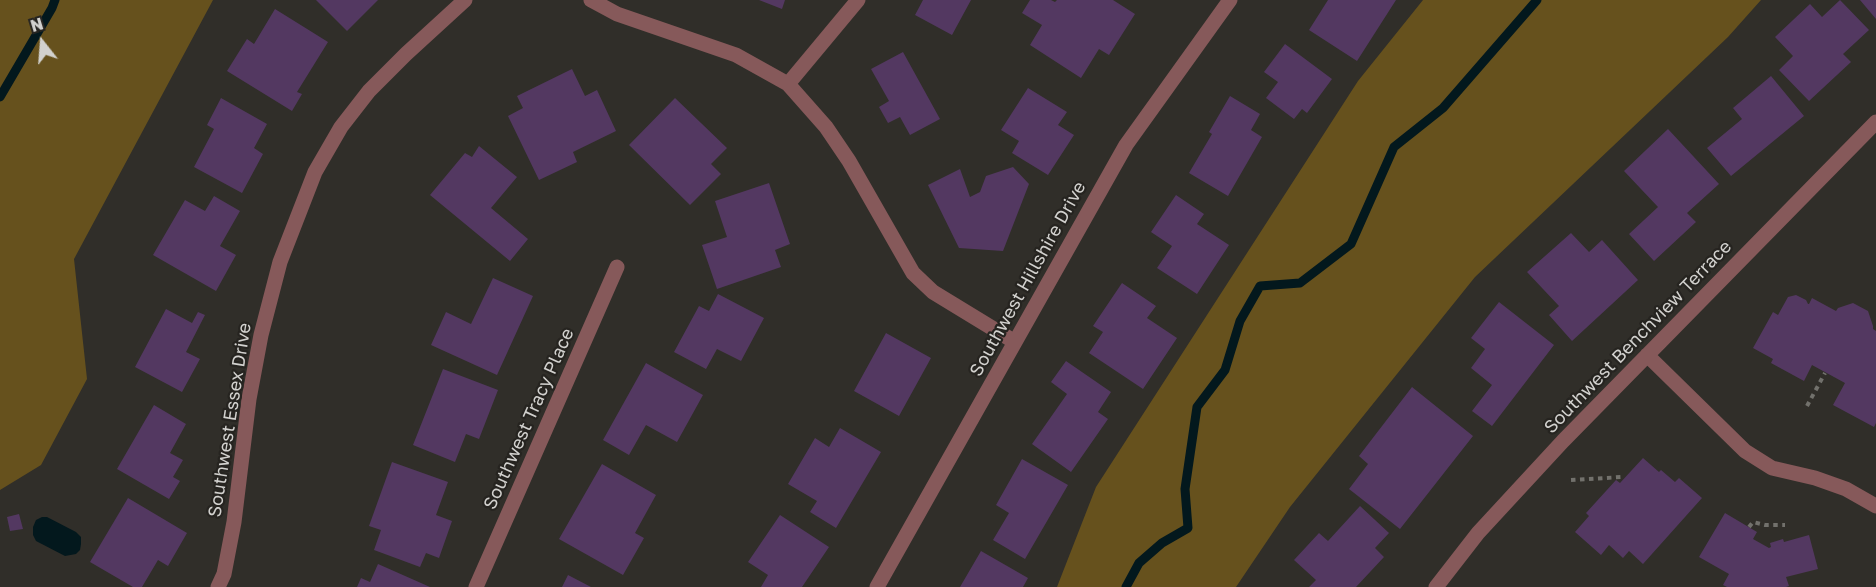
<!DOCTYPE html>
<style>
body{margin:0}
#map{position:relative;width:1876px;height:587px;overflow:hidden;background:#302e29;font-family:"Golos Text",sans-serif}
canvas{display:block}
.north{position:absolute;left:12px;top:12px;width:60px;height:60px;-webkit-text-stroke:4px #262420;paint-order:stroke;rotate:343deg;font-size:16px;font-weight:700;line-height:24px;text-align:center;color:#d2d1ce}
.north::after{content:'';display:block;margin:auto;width:21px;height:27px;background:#d2d1ce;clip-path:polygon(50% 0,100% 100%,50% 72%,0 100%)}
</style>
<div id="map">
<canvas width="1876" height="587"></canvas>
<div class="north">N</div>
</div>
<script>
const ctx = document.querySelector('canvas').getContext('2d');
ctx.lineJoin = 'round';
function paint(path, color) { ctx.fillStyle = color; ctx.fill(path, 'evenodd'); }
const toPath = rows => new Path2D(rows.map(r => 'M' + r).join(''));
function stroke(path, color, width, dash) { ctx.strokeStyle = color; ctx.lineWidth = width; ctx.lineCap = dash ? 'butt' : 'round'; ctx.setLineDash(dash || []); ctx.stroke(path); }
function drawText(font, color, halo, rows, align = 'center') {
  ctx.font = font + ' "Golos Text",sans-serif'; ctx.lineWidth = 4.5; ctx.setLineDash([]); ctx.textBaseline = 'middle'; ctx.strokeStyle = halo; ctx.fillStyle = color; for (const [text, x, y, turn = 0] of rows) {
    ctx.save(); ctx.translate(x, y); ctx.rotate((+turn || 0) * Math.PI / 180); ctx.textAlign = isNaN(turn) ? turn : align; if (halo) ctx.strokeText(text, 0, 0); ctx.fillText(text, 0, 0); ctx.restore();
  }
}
paint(toPath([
 [0,0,213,0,74,259,87,379,41,465,0,490],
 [1423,0,1761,0,1728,37,1475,277,1290,507,1236,587,1057,587,1096,487,1358,81]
]), '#66511d');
paint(toPath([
 [42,517,47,517,76,532,81,537,81,544,80,550,76,554,65,556,36,541,33,535,33,527,36,520]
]), '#03181d');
stroke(toPath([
 [0,97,52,8,55,0],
 [1126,587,1139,563,1162,543,1188,528,1185,489,1197,407,1225,370,1240,321,1260,286,1300,283,1351,244,1394,147,1443,108,1537,0]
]), '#03181d', 9);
paint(toPath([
 [316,0,378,0,347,31],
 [759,0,785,0,782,9],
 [923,0,971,0,952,35,915,15],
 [1030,0,1051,0,1055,2,1057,0,1113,0,1135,14,1109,55,1099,49,1081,78,1030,45,1042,25,1022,13],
 [1328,0,1396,0,1357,61,1309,30],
 [1840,0,1869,30,1843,54,1851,62,1809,101,1779,70,1793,56,1775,37,1810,4,1822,17],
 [1860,0,1876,0,1876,19],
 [275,9,328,42,297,92,302,94,292,111,227,71,247,39,254,44],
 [1285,44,1332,79,1307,113,1302,109,1294,119,1266,98,1278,82,1264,72],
 [903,52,940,119,910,135,900,117,888,123,879,107,889,101,871,69],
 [572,69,585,96,597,90,616,131,573,152,577,162,539,180,508,116,523,108,517,96],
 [1771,76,1804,116,1731,176,1707,148,1742,119,1733,108],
 [1028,88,1067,112,1058,125,1074,135,1048,175,1012,153,1019,141,1001,130],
 [1230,96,1260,114,1251,130,1262,137,1228,196,1189,173,1212,134,1209,132],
 [221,98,267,124,254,148,263,154,242,193,194,167,214,129,207,125],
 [675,98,727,148,711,164,721,174,690,205,629,145],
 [1668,129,1719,184,1687,213,1696,222,1654,261,1629,234,1658,207,1624,171],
 [479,146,517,177,491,208,528,239,510,261,430,195,465,153,472,157],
 [1013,167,1029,184,1003,251,959,248,928,185,960,169,970,197,980,192,986,176],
 [769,183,790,244,775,250,781,267,717,289,702,245,727,237,715,201],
 [1176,195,1204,214,1197,224,1229,245,1197,294,1157,268,1172,246,1151,232],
 [214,196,240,211,220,246,236,255,216,291,153,255,185,200,205,211],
 [1571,233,1589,252,1602,240,1638,280,1572,341,1549,315,1559,306,1527,272],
 [493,278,533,296,497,375,431,345,446,312,471,324],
 [1122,283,1156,306,1147,318,1177,338,1143,389,1089,353,1103,332,1093,326],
 [718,294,764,318,741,361,717,349,706,369,674,352,699,306,709,311],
 [1796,295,1806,300,1808,304,1809,304,1812,298,1836,311,1838,308,1853,303,1868,311,1873,326,1873,329,1876,331,1876,423,1874,427,1833,405,1845,383,1812,365,1804,381,1771,363,1773,359,1753,348,1773,312,1778,315,1788,297],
 [1499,302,1554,345,1492,426,1472,411,1492,385,1471,368,1485,349,1471,338],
 [166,309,192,323,198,312,205,315,186,352,200,359,182,392,135,367],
 [886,333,931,358,899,416,854,391],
 [1066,361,1111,392,1098,412,1108,419,1071,472,1032,444,1067,394,1051,382],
 [646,363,703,395,677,442,646,425,629,455,603,440],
 [443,369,498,390,479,439,466,434,455,462,413,445],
 [1412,387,1473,436,1400,529,1349,489,1368,464,1359,456],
 [154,405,186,424,170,453,183,460,173,477,180,481,169,499,117,469],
 [840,428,881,452,836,528,810,512,817,501,788,484,815,438,829,447],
 [1643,458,1659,472,1661,470,1675,482,1679,478,1702,498,1643,564,1629,551,1623,558,1609,545,1601,555,1575,532,1589,516,1586,513,1616,480,1620,483],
 [1022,459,1068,485,1025,559,993,540,1009,513,996,505],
 [392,462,448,482,436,515,452,521,439,558,426,553,420,567,374,550,381,530,369,526],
 [602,464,656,495,635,533,644,538,623,575,559,539],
 [128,498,187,533,168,566,158,560,142,587,133,587,90,562],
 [1360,506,1389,533,1375,548,1384,557,1356,587,1309,587,1316,580,1294,560,1319,533,1328,541],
 [1725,513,1757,532,1753,539,1769,548,1771,547,1770,543,1783,539,1784,542,1809,535,1818,569,1786,577,1789,586,1786,587,1727,587,1723,585,1729,574,1699,557],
 [19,514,23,529,10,531,7,517],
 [780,515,829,547,802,587,761,587,768,575,748,562],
 [981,551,1028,578,1023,587,960,587],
 [378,564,430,587,357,587,361,578,370,582],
 [568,575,591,587,562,587]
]), '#533861');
stroke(toPath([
 [1807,406,1825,373],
 [1571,480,1622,477,1624,479],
 [1749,527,1753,522,1765,525,1785,525]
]), '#72716c', 4, [4.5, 4.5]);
stroke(toPath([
 [591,0,617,14,736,55,788,84,826,127,849,161,913,273,933,292,1015,342],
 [788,84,858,0],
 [1647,355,1745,451,1772,468,1815,478,1846,489,1876,506],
 [218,587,224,574,234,522,249,399,261,335,280,262,315,172,341,127,369,91,406,54,465,0],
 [476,587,617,267],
 [877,587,1126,145,1230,0],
 [1436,587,1478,533,1563,441,1876,122]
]), '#86595a', 15);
drawText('18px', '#d2d1ce', '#262420', [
 ["Southwest Hillshire Drive",1028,279,-61],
 ["Southwest Benchview Terrace",1638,337,-46],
 ["Southwest Tracy Place",529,419,-66],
 ["Southwest Essex Drive",230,420,-81]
]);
</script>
